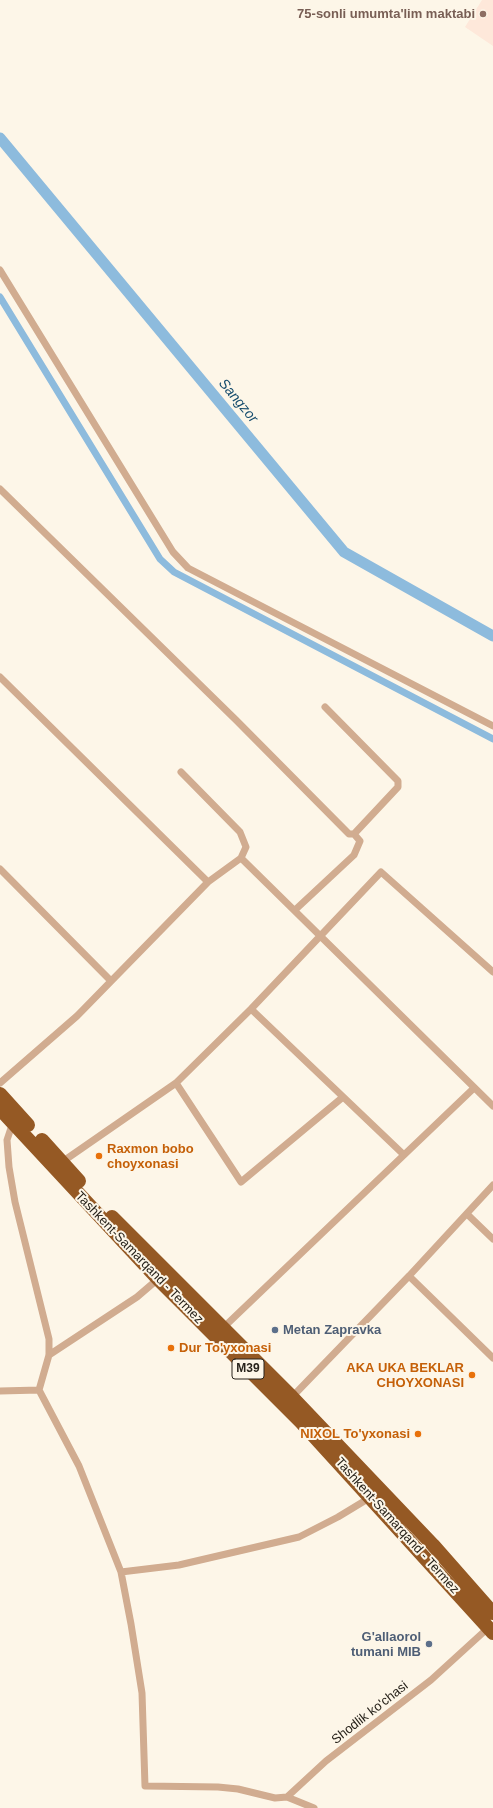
<!DOCTYPE html>
<style>
body{margin:0}
canvas{display:block;background:#fdf6e8}
</style>
<canvas width="493" height="1808"></canvas>
<script>
const ctx = document.querySelector('canvas').getContext('2d');
ctx.lineJoin = 'round';
function paint(path, color) { ctx.fillStyle = color; ctx.fill(path, 'evenodd'); }
const toPath = rows => new Path2D(rows.map(r => 'M' + r).join(''));
function stroke(path, color, width, dash) { ctx.strokeStyle = color; ctx.lineWidth = width; ctx.lineCap = dash ? 'butt' : 'round'; ctx.setLineDash(dash || []); ctx.stroke(path); }
function drawText(font, color, halo, rows, align = 'center') {
  ctx.font = font + ' Arial,sans-serif'; ctx.lineWidth = 4; ctx.setLineDash([]); ctx.textBaseline = 'middle'; ctx.strokeStyle = halo; ctx.fillStyle = color; for (const [text, x, y, turn = 0] of rows) {
    ctx.save(); ctx.translate(x, y); ctx.rotate((+turn || 0) * Math.PI / 180); ctx.textAlign = isNaN(turn) ? turn : align; if (halo) ctx.strokeText(text, 0, 0); ctx.fillText(text, 0, 0); ctx.restore();
  }
}
paint(toPath([
 [482,0,493,0,493,46,465,27]
]), '#fee8da');
stroke(toPath([
 [0,297,160,559,174,572,493,739]
]), '#8dbbdd', 7);
stroke(toPath([
 [0,138,344,552,493,636]
]), '#8dbbdd', 11);
stroke(toPath([
 [0,270,173,552,188,568,493,726],
 [0,489,236,720,349,834,354,834,398,787,398,781,325,707],
 [0,677,208,882],
 [181,772,240,832,246,847,241,858],
 [0,869,111,981],
 [295,910,354,855,360,841,354,834],
 [251,1009,403,1154],
 [0,1083,77,1016,208,882,241,858,493,1106],
 [176,1083,241,1182,343,1097],
 [62,1162,176,1083,251,1009,381,872,493,972],
 [467,1214,493,1239],
 [409,1276,493,1358],
 [224,1327,474,1088],
 [49,1355,137,1297,158,1279],
 [39,1390,79,1466,121,1572,131,1624,142,1693,145,1786,218,1787,238,1789,275,1798,287,1797],
 [0,1391,39,1390,49,1355,49,1339,15,1202,9,1167,7,1140,13,1122],
 [292,1397,409,1276,493,1185],
 [121,1572,179,1565,299,1537,338,1517,371,1497],
 [314,1808,287,1797,326,1761,431,1680,488,1628]
]), '#d1ac90', 7);
stroke(toPath([
 [0,1094,28,1125],
 [0,1109,158,1279,301,1422,493,1633],
 [42,1140,79,1181],
 [112,1217,292,1397,433,1545,493,1613]
]), '#955924', 14);
for (const [x, y, r, color] of [
 [483,14,4,"#8d6e63"],
 [99,1156,4,"#e8710a"],
 [275,1330,4,"#5c6f8a"],
 [171,1348,4,"#e8710a"],
 [472,1375,4,"#e8710a"],
 [418,1434,4,"#e8710a"],
 [429,1644,4,"#5c6f8a"]
]) { const dot = new Path2D(); dot.arc(x, y, r, 0, 2 * Math.PI); ctx.fillStyle = color; ctx.fill(dot); stroke(dot, '#fdf6e8', 1.5); }
for (const [x, y, w] of [
 [248,1369,32]
]) { const box = new Path2D(); box.roundRect(x - w / 2, y - 10, w, 20, 3); ctx.fillStyle = '#fdf6e8'; ctx.fill(box); stroke(box, '#28231b', 1); }
drawText('bold 12px', '#28231b', null, [
 ["M39",248,1369]
]);
drawText('bold 13px', '#785e54', '#fdf6e8', [
 ["75-sonli umumta'lim maktabi",475,14]
], 'right');
drawText('bold 13px', '#c56008', '#fdf6e8', [
 ["Raxmon bobo",107,1149],
 ["choyxonasi",107,1164],
 ["Dur To'yxonasi",179,1348],
 ["AKA UKA BEKLAR",464,1368,"right"],
 ["CHOYXONASI",464,1383,"right"],
 ["NIXOL To'yxonasi",410,1434,"right"]
], 'left');
drawText('13px', '#28231b', '#fdf6e8', [
 ["Tashkent-Samarqand - Termez",139,1258,46],
 ["Tashkent-Samarqand - Termez",397,1526,48],
 ["Shodlik ko'chasi",370,1713,-38]
]);
drawText('bold 13px', '#4e5e75', '#fdf6e8', [
 ["Metan Zapravka",283,1330],
 ["G'allaorol",421,1637,"right"],
 ["tumani MIB",421,1652,"right"]
], 'left');
drawText('italic 14px', '#154c6d', '#fdf6e8', [
 ["Sangzor",238,401,50]
]);
</script>
